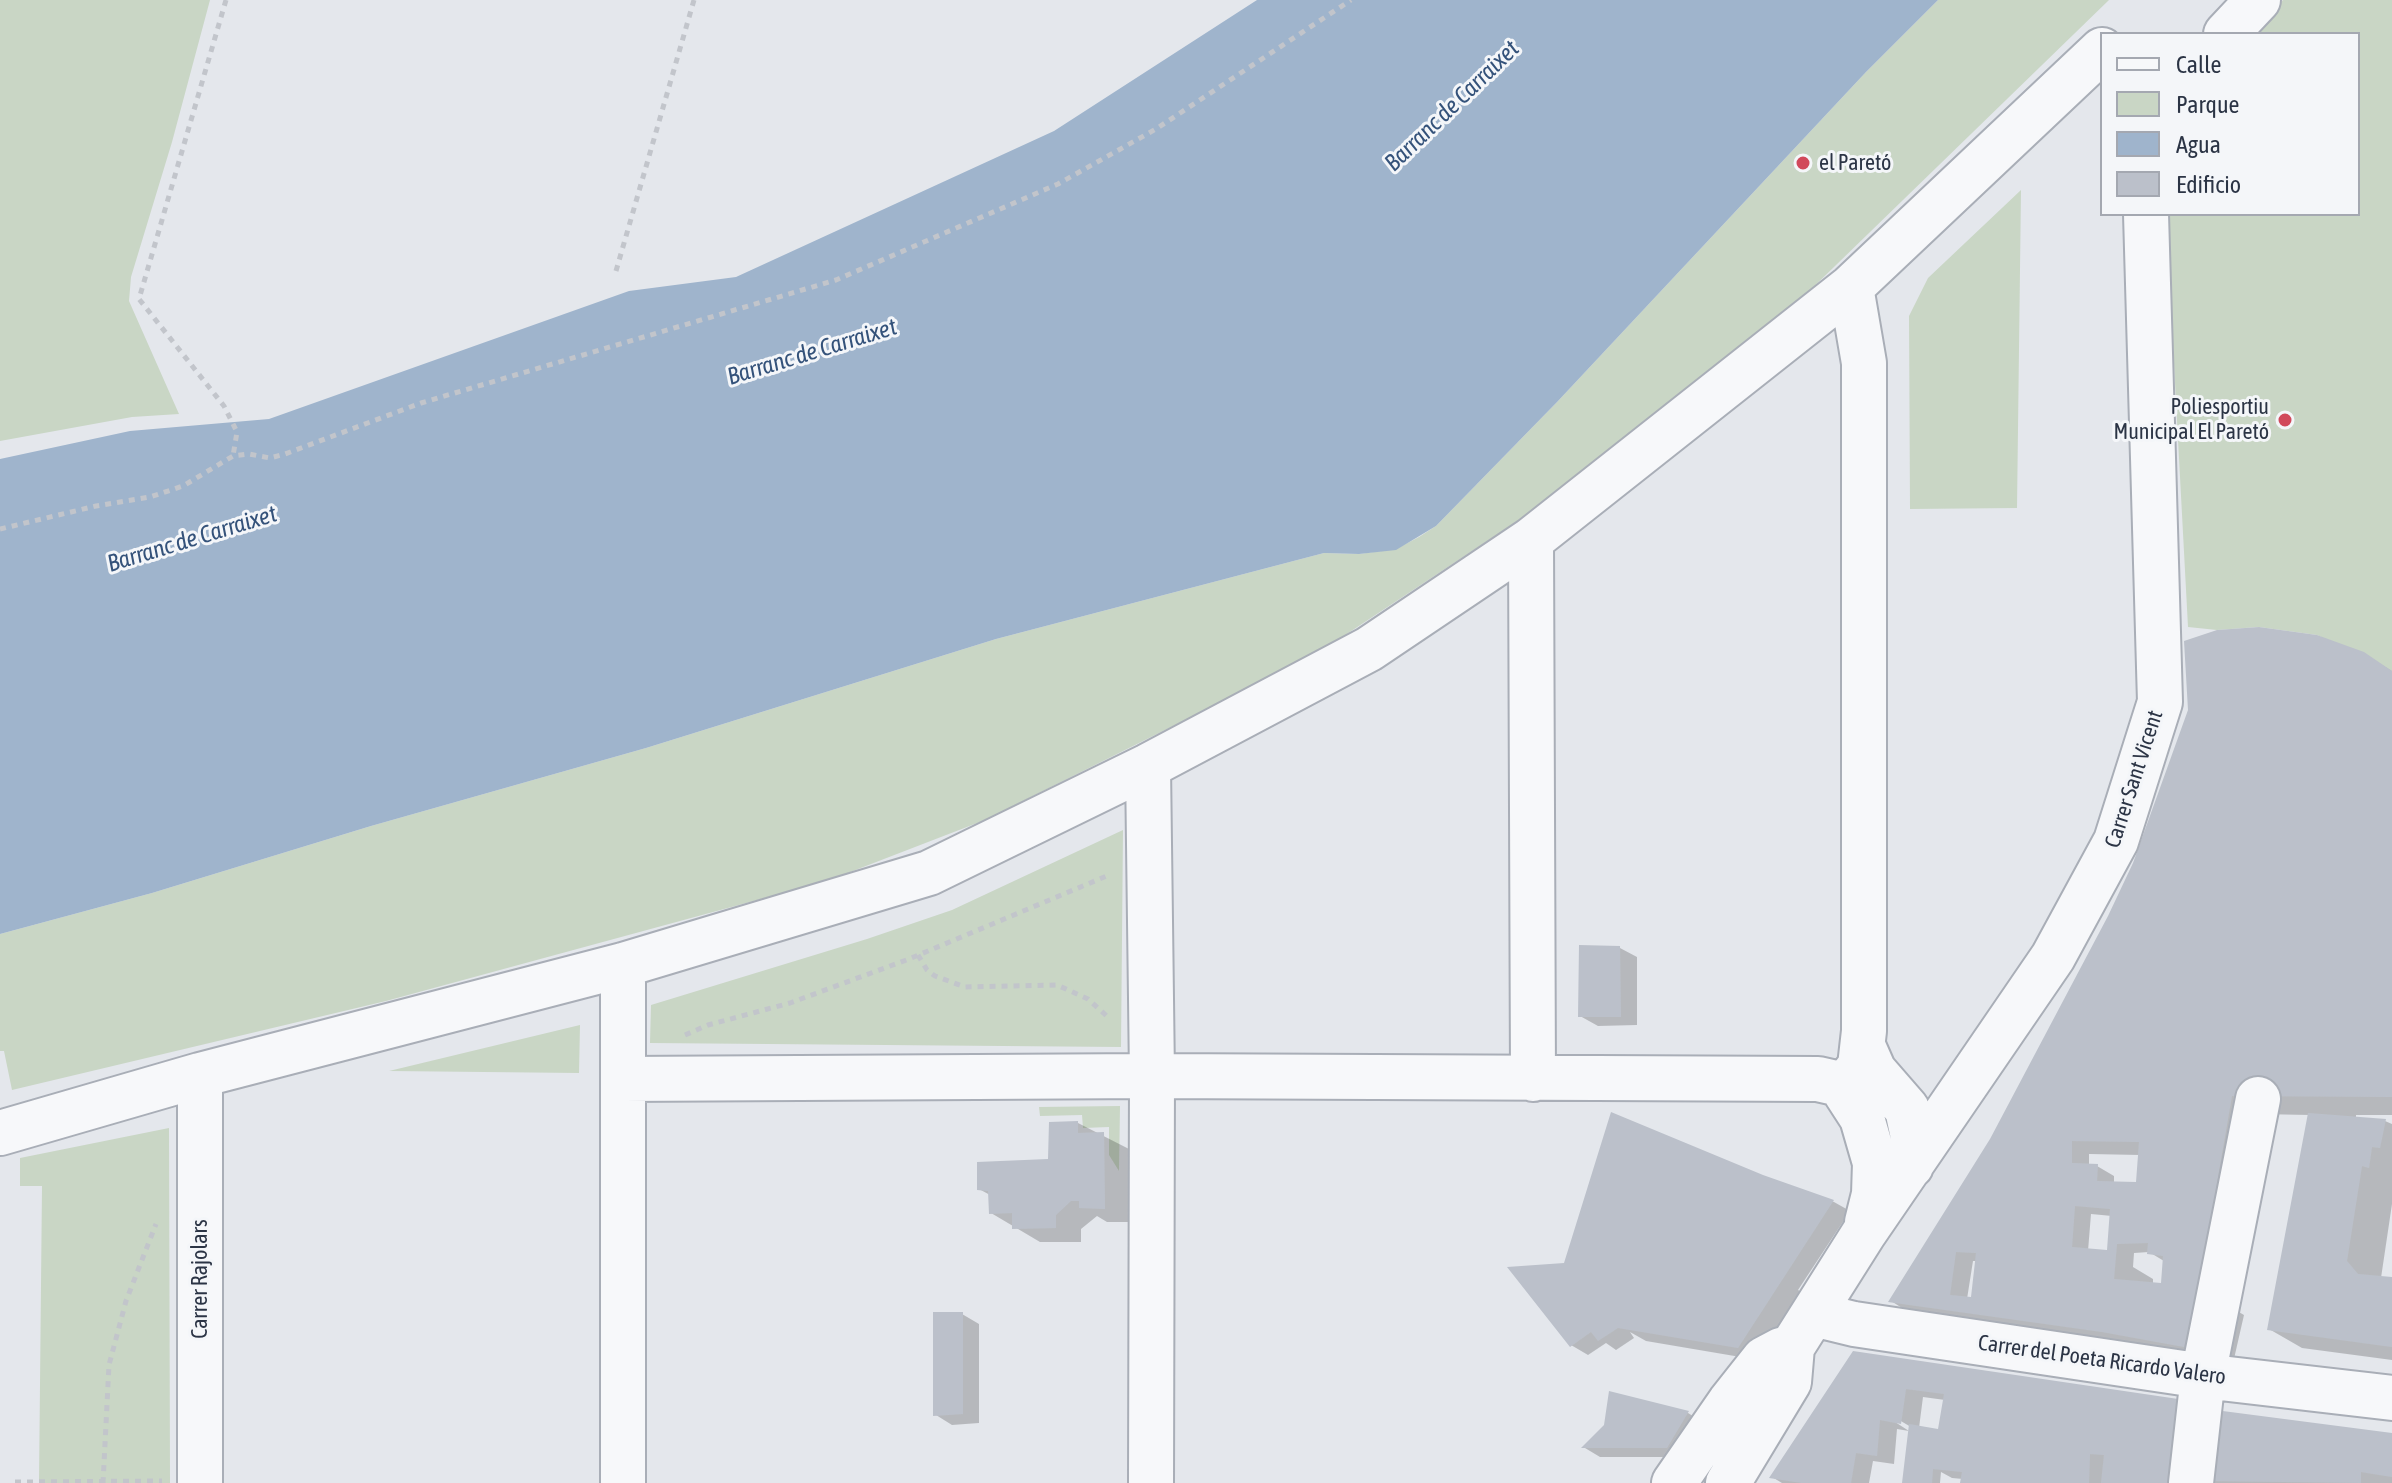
<!DOCTYPE html>
<meta charset="utf-8">
<style>
body{margin:0}
#map{position:relative;width:2392px;height:1483px;overflow:hidden;background:#e4e7ec;font-family:"Asap Condensed",sans-serif}
canvas{display:block}
.legend{position:absolute;left:2100px;top:32px;width:260px;height:184px;box-sizing:border-box;background:#f4f6f9;border:2px solid #a4a8b1;margin:0;padding:10px 14px;list-style:none;font-size:24px;color:#2b3445}
.legend li{display:flex;align-items:center;gap:16px;height:40px}
.legend b{width:40px;border:2px solid #a4a8b1}
</style>
<div id="map">
<canvas width="2392" height="1483"></canvas>
<ul class="legend">
<li><b style="height:10px;background:#f7f8fa"></b>Calle</li>
<li><b style="height:22px;background:#c9d6c5"></b>Parque</li>
<li><b style="height:22px;background:#9fb4cc"></b>Agua</li>
<li><b style="height:22px;background:#bbc0ca"></b>Edificio</li>
</ul>
</div>
<script>
const ctx = document.querySelector('canvas').getContext('2d');
ctx.lineJoin = 'round';
function paint(path, color) { ctx.fillStyle = color; ctx.fill(path, 'evenodd'); }
const toPath = rows => new Path2D(rows.map(r => 'M' + r).join(''));
function stroke(path, color, width, dash) { ctx.strokeStyle = color; ctx.lineWidth = width; ctx.lineCap = dash ? 'butt' : 'round'; ctx.setLineDash(dash || []); ctx.stroke(path); }
function drawText(font, color, halo, rows, align = 'center') {
  ctx.font = font + ' "Asap Condensed",sans-serif'; ctx.lineWidth = 6; ctx.setLineDash([]); ctx.textBaseline = 'middle'; ctx.strokeStyle = halo; ctx.fillStyle = color; for (const [text, x, y, turn = 0] of rows) {
    ctx.save(); ctx.translate(x, y); ctx.rotate((+turn || 0) * Math.PI / 180); ctx.textAlign = isNaN(turn) ? turn : align; if (halo) ctx.strokeText(text, 0, 0); ctx.fillText(text, 0, 0); ctx.restore();
  }
}
paint(toPath([
 [0,0,210,0,172,142,131,277,129,301,179,414,132,417,0,441],
 [1938,0,2109,0,1800,300,1552,498,1315,655,985,820,827,881,386,1001,12,1090,4,1051,0,1051,0,934,152,893,371,826,646,748,996,639,1324,553,1359,554,1396,549,1419,537,1436,526,1558,401,1866,72],
 [2283,0,2392,0,2392,671,2317,635,2259,627,2217,630,2188,627,2166,214,2358,214,2358,34,2254,34],
 [2021,190,2017,508,1910,509,1909,316,1928,278],
 [1123,830,1121,1047,650,1043,651,1005,867,939,952,910],
 [580,1025,579,1073,389,1071],
 [1120,1106,1119,1171,1109,1155,1109,1127,1083,1128,1082,1115,1040,1116,1039,1107],
 [169,1128,170,1483,39,1483,42,1186,20,1186,20,1158]
]), '#c9d6c5');
paint(toPath([
 [1257,0,1938,0,1866,72,1558,401,1436,526,1396,550,1359,554,1324,553,996,639,646,748,371,826,152,893,0,934,0,459,130,431,269,419,629,291,736,277,1054,131]
]), '#9fb4cc');
paint(toPath([
 [2363,654,2392,671,2392,1115,2356,1115,2356,1118,2385,1121,2392,1124,2392,1204,2381,1278,2392,1279,2392,1360,2302,1348,2269,1329,2310,1115,2257,1114,2215,1298,2244,1315,2231,1372,2191,1364,2161,1347,2149,1345,2148,1357,2041,1343,2009,1324,1907,1311,1891,1301],
 [2089,1154,2140,1155,2138,1184,2114,1185,2114,1176,2097,1166,2089,1165],
 [2091,1214,2112,1216,2109,1254,2088,1251],
 [2149,1252,2164,1261,2163,1285,2153,1285,2153,1279,2133,1267,2134,1253],
 [1973,1261,1977,1261,1972,1299,1967,1299],
 [1620,948,1637,957,1637,1025,1598,1026,1580,1016],
 [1078,1123,1129,1149,1130,1222,1107,1222,1097,1216,1081,1229,1081,1242,1040,1242,991,1213,990,1195,979,1189,1050,1161],
 [1765,1178,1834,1202,1850,1211,1798,1290,1807,1295,1764,1361,1646,1341,1630,1332,1634,1338,1616,1350,1606,1343,1588,1355,1571,1345,1563,1265],
 [962,1314,979,1324,979,1423,952,1425,936,1415],
 [1854,1353,2216,1421,2392,1435,2392,1483,1962,1483,1963,1479,1952,1478,1941,1472,1940,1483,1904,1483,1911,1427,1894,1417,1892,1420,1909,1431,1897,1429,1894,1464,1873,1461,1869,1483,1782,1483,1772,1477],
 [1923,1397,1945,1400,1941,1432,1919,1428],
 [1610,1393,1688,1413,1704,1423,1684,1457,1600,1457,1585,1448,1606,1426]
]), '#0003');
paint(toPath([
 [2259,627,2317,635,2364,652,2392,671,2392,1097,2232,1096,2199,1287,2184,1347,2102,1332,1888,1302,1990,1139,2108,916,2133,863,2188,710,2184,641,2217,630],
 [2072,1141,2139,1142,2136,1182,2097,1181,2098,1164,2072,1163],
 [2075,1206,2110,1209,2107,1250,2072,1247],
 [2148,1243,2147,1254,2163,1256,2161,1283,2114,1279,2117,1244],
 [1956,1252,1976,1253,1971,1297,1950,1295],
 [1579,945,1620,946,1621,1017,1578,1017],
 [1611,1112,1763,1175,1834,1200,1738,1348,1618,1328,1598,1341,1591,1332,1570,1347,1507,1267,1564,1263],
 [2308,1113,2386,1119,2380,1148,2372,1147,2369,1168,2362,1166,2347,1261,2358,1274,2392,1277,2392,1347,2267,1330],
 [1078,1121,1078,1133,1104,1132,1105,1209,1079,1208,1079,1201,1071,1201,1056,1215,1056,1228,1012,1229,1012,1213,989,1214,988,1191,977,1190,977,1162,1048,1159,1049,1122],
 [933,1312,963,1312,963,1414,933,1416],
 [1853,1351,2185,1400,2177,1483,2101,1483,2104,1455,2090,1454,2089,1483,1960,1483,1962,1472,1933,1469,1932,1483,1902,1483,1909,1424,1938,1429,1944,1394,1906,1389,1901,1424,1880,1420,1877,1456,1856,1453,1851,1483,1802,1483,1769,1478],
 [1609,1391,1689,1411,1667,1448,1581,1448,1604,1425],
 [2215,1410,2392,1433,2392,1477,2361,1472,2361,1483,2209,1481]
]), '#bbc0ca');
const street = toPath([
 [2226,34,2258,0],
 [1531,540,1533,1079],
 [1148,766,1152,1076,1151,1483],
 [1863,1046,1874,1071,1907,1109,1913,1137,1911,1166],
 [200,1075,200,1483],
 [623,1079,1152,1076,1818,1079,1840,1084,1862,1118,1875,1163,1874,1194,1867,1222],
 [1840,1084,1849,1080,1860,1066,1864,1031,1864,363,1851,287],
 [0,1133,200,1075,623,965,929,873,1148,766,1369,649,1531,540,1851,287,2102,50],
 [1813,1314,1854,1324,2203,1376,2392,1398],
 [623,1483,623,965],
 [1674,1483,1730,1402,1764,1359,1781,1350,1792,1347],
 [1728,1483,1789,1382,1792,1347,1864,1233,2053,957,2116,841,2160,702,2146,214],
 [2191,1483,2203,1376,2258,1099]
]);
stroke(street, '#a9aeb7', 48);
stroke(toPath([
 [226,0,139,299,224,406,237,432,233,456],
 [616,271,694,0],
 [0,529,96,506,150,497,183,486,233,456,249,454,270,458,285,454,421,403,836,280,1058,184,1156,129,1351,0],
 [918,955,927,970,935,976,965,987,1057,985,1088,999,1110,1019],
 [685,1035,708,1025,790,1003,909,959,1109,875],
 [15,1482,162,1481],
 [103,1483,109,1365,126,1301,156,1224]
]), '#c2c5cb', 5, [6, 6]);
stroke(street, '#f7f8fa', 44);
for (const [x, y, r, color] of [
 [1803,163,8,"#d1495b"],
 [2285,420,8,"#d1495b"]
]) { const dot = new Path2D(); dot.arc(x, y, r, 0, 2 * Math.PI); ctx.fillStyle = color; ctx.fill(dot); stroke(dot, '#f4f6f9', 3); }
drawText('22px', '#2b3445', '#f4f6f9', [
 ["el Paretó",1819,163],
 ["Poliesportiu",2269,407,"right"],
 ["Municipal El Paretó",2269,432,"right"]
], 'left');
drawText('22px', '#2b3445', '#f4f6f9', [
 ["Carrer Sant Vicent",2134,779,-72],
 ["Carrer Rajolars",200,1279,-90],
 ["Carrer del Poeta Ricardo Valero",2102,1360,8]
]);
drawText('italic 24px', '#34527a', '#f4f6f9', [
 ["Barranc de Carraixet",1452,106,-44],
 ["Barranc de Carraixet",812,352,-17],
 ["Barranc de Carraixet",192,539,-17]
]);
</script>
